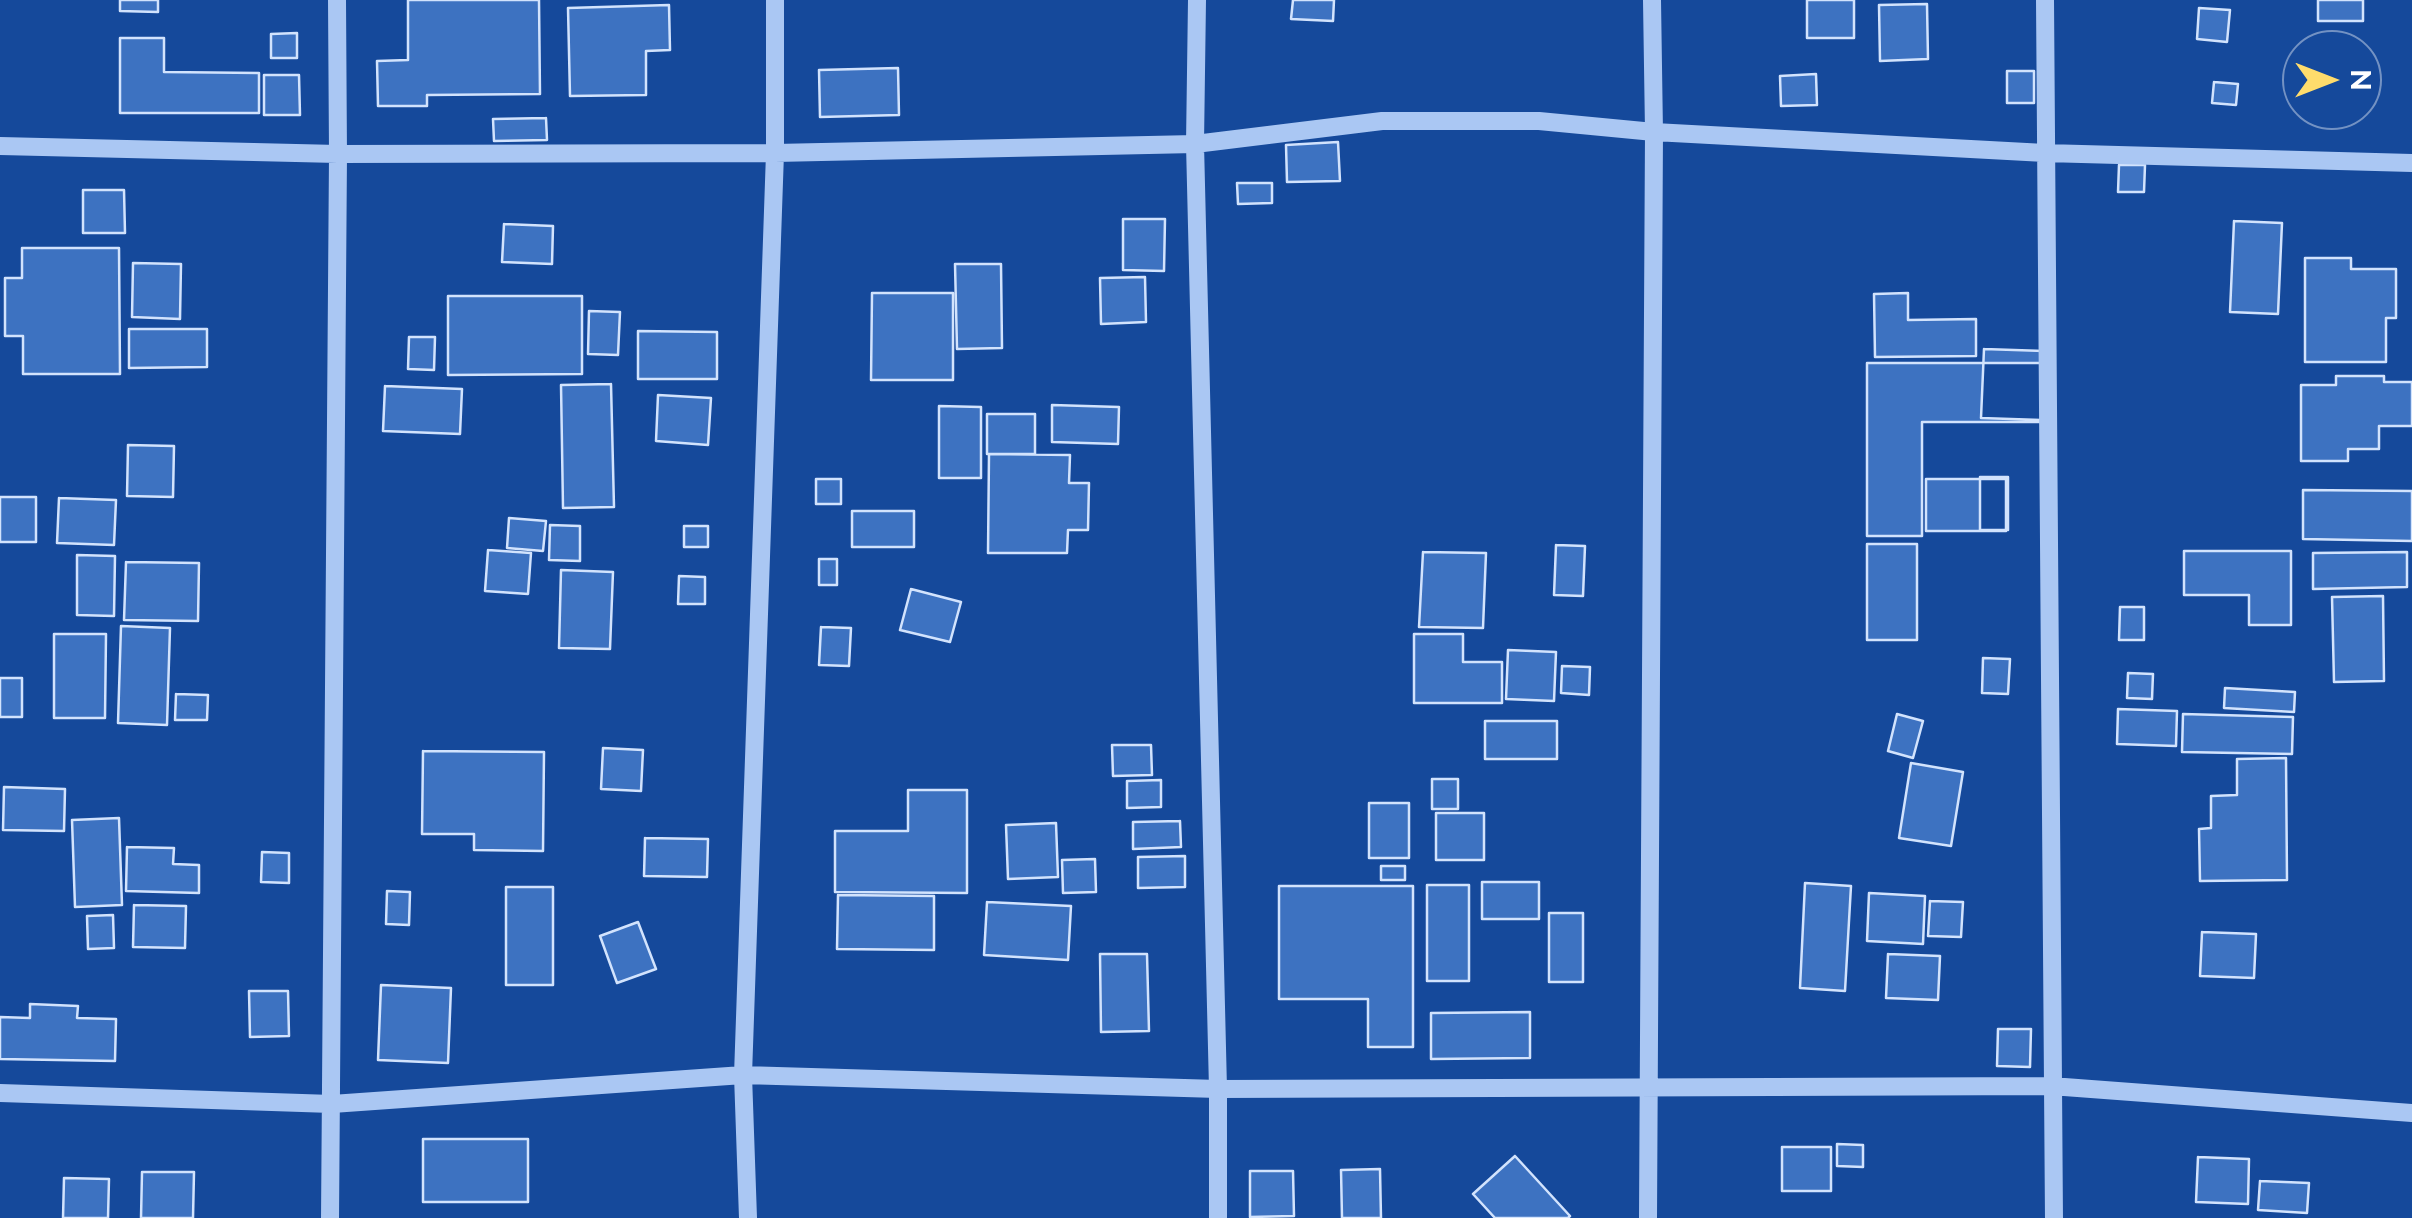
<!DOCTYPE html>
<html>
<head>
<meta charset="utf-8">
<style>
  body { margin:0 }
  #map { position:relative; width:2412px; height:1218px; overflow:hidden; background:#15499b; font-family:Raleway,sans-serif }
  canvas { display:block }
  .north { position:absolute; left:2282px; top:30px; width:100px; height:100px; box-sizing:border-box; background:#15499b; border:2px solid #7392c3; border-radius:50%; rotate:90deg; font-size:28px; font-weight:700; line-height:40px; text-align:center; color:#fff }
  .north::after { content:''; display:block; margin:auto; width:35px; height:45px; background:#ffdc6c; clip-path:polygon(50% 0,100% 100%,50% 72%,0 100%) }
</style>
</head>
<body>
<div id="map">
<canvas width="2412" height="1218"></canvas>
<div class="north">N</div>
</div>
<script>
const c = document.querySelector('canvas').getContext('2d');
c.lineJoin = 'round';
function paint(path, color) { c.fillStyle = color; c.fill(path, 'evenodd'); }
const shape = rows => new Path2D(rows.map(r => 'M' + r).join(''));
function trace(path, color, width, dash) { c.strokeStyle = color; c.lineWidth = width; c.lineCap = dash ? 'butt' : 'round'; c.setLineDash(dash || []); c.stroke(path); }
const building = shape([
  [120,0,158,0,158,12,120,11,120,0],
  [408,0,539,0,540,94,427,95,427,106,378,106,377,61,408,60,408,0],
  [1293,0,1334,0,1333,21,1291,19,1293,0],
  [1807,0,1854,0,1854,38,1807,38,1807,0],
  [2318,0,2363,0,2363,21,2318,21,2318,0],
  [1927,4,1928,59,1880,61,1879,5,1927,4],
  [669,5,670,50,646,51,646,95,570,96,568,8,669,5],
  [2199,8,2230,10,2227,42,2197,39,2199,8],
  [297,33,297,58,271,58,271,34,297,33],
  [120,38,164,38,164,72,259,73,259,113,120,113,120,38],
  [898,68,899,115,820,117,819,70,898,68],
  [2007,71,2034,71,2034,103,2007,103,2007,71],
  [1816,74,1817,105,1781,106,1780,76,1816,74],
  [264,75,299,75,300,115,264,115,264,75],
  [2214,82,2238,84,2236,105,2212,103,2214,82],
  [546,118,547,140,494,141,493,119,546,118],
  [1338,142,1340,181,1287,182,1286,145,1338,142],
  [2119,165,2145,165,2144,192,2118,192,2119,165],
  [1237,183,1272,183,1272,203,1238,204,1237,183],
  [83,190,124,190,125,233,83,233,83,190],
  [1123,219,1165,219,1164,271,1123,270,1123,219],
  [2234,221,2282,223,2278,314,2230,312,2234,221],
  [504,224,553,226,552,264,502,262,504,224],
  [22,248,119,248,120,374,23,374,23,336,5,336,5,278,22,278,22,248],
  [2305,258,2351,258,2351,269,2396,269,2396,318,2386,318,2386,362,2305,362,2305,258],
  [133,263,181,264,180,319,132,317,133,263],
  [955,264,1001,264,1002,348,957,349,955,264],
  [1145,277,1146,322,1101,324,1100,278,1145,277],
  [872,293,953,293,953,380,871,380,872,293],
  [1908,293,1908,320,1976,319,1976,356,1875,357,1874,294,1908,293],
  [448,296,582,296,582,374,448,375,448,296],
  [589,311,620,312,618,355,588,354,589,311],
  [129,329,207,329,207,367,129,368,129,329],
  [638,331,717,332,717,379,638,379,638,331],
  [409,337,435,337,434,370,408,369,409,337],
  [1984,349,2044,351,2041,420,1981,418,1984,349],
  [1867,363,2042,363,2042,422,1922,422,1922,536,1867,536,1867,363],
  [2336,376,2384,376,2384,382,2412,382,2412,426,2379,426,2379,449,2348,449,2348,461,2301,461,2301,385,2336,385,2336,376],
  [611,384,614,507,563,508,561,385,611,384],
  [385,386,462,389,460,434,383,431,385,386],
  [658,395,711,398,708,445,656,441,658,395],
  [1052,405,1119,407,1118,444,1052,442,1052,405],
  [939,406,981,407,981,478,939,478,939,406],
  [987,414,1035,414,1035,454,987,454,987,414],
  [128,445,174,446,173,497,127,496,128,445],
  [989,454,1070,455,1069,483,1089,483,1088,530,1068,530,1067,553,988,553,989,454],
  [1980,477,2008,477,2008,530,1980,530,1980,477],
  [816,479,841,479,841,504,816,504,816,479],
  [1926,479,2006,479,2006,531,1926,531,1926,479],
  [2303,490,2412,491,2412,541,2303,539,2303,490],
  [0,497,36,497,36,542,0,542,0,497],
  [59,498,116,500,114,545,57,543,59,498],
  [852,511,914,511,914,547,852,547,852,511],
  [509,518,546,521,543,551,507,548,509,518],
  [550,525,580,526,580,561,549,560,550,525],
  [684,526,708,526,708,547,684,547,684,526],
  [1867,544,1917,544,1917,640,1867,640,1867,544],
  [1556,545,1585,546,1583,596,1554,595,1556,545],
  [488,550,531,553,528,594,485,591,488,550],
  [2184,551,2291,551,2291,625,2249,625,2249,595,2184,595,2184,551],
  [1423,552,1486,553,1483,628,1419,627,1423,552],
  [2407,552,2407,587,2313,589,2313,553,2407,552],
  [77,555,115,556,114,616,77,615,77,555],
  [819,559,837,559,837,585,819,585,819,559],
  [126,562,199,563,198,621,124,620,126,562],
  [561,570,613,572,610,649,559,648,561,570],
  [679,576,705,577,705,604,678,604,679,576],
  [911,589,961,602,950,642,900,630,911,589],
  [2383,596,2384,681,2334,682,2332,597,2383,596],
  [2120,607,2144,607,2144,640,2119,640,2120,607],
  [121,626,170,628,167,725,118,723,121,626],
  [821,627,851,628,849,666,819,665,821,627],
  [54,634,106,634,105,718,54,718,54,634],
  [1414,634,1463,634,1463,662,1502,662,1502,703,1414,703,1414,634],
  [1508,650,1556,652,1554,701,1506,699,1508,650],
  [1983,658,2010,659,2008,694,1982,693,1983,658],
  [1562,666,1590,667,1589,695,1561,693,1562,666],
  [2128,673,2153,674,2152,699,2127,698,2128,673],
  [0,678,22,678,22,717,0,717,0,678],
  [2225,688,2295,692,2294,712,2224,708,2225,688],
  [176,694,208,695,207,720,175,720,176,694],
  [2118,709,2177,711,2176,746,2117,744,2118,709],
  [1897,714,1923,721,1913,758,1888,751,1897,714],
  [2183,714,2293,717,2292,754,2182,752,2183,714],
  [1485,721,1557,721,1557,759,1485,759,1485,721],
  [1112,745,1151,745,1152,775,1113,776,1112,745],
  [603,748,643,750,641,791,601,789,603,748],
  [423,751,544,752,543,851,474,850,474,834,422,834,423,751],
  [2286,758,2287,880,2200,881,2199,829,2211,828,2211,796,2237,795,2237,759,2286,758],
  [1911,763,1963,772,1951,846,1899,838,1911,763],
  [1432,779,1458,779,1458,809,1432,809,1432,779],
  [1161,780,1161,807,1127,808,1127,781,1161,780],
  [4,787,65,789,64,831,3,830,4,787],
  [908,790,967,790,967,893,835,892,835,831,908,831,908,790],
  [1369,803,1409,803,1409,858,1369,858,1369,803],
  [1436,813,1484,813,1484,860,1436,860,1436,813],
  [119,818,122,905,75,907,72,820,119,818],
  [1180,821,1181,847,1133,849,1133,822,1180,821],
  [1056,823,1058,877,1008,879,1006,825,1056,823],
  [645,838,708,839,707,877,644,876,645,838],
  [127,847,174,848,173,864,199,865,199,893,126,891,127,847],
  [262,852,289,853,289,883,261,882,262,852],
  [1185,856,1185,887,1138,888,1138,857,1185,856],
  [1095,859,1096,892,1063,893,1062,860,1095,859],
  [1381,866,1405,866,1405,880,1381,880,1381,866],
  [1482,882,1539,882,1539,919,1482,919,1482,882],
  [1805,883,1851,886,1845,991,1800,988,1805,883],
  [1427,885,1469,885,1469,981,1427,981,1427,885],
  [1279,886,1413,886,1413,1047,1368,1047,1368,999,1279,999,1279,886],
  [506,887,553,887,553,985,506,985,506,887],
  [387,891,410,892,409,925,386,924,387,891],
  [1869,893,1925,896,1923,944,1867,941,1869,893],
  [838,895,934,896,934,950,837,949,838,895],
  [1930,901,1963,902,1961,937,1928,936,1930,901],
  [987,902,1071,906,1068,960,984,955,987,902],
  [134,905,186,906,185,948,133,947,134,905],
  [1549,913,1583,913,1583,982,1549,982,1549,913],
  [113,915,114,948,88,949,87,916,113,915],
  [638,922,656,969,617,983,600,936,638,922],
  [2202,932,2256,934,2254,978,2200,976,2202,932],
  [1100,954,1147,954,1149,1031,1101,1032,1100,954],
  [1888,954,1940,956,1938,1000,1886,998,1888,954],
  [381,985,451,988,448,1063,378,1060,381,985],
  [249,991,288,991,289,1036,250,1037,249,991],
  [30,1004,78,1006,77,1018,116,1019,115,1061,0,1059,0,1017,30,1018,30,1004],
  [1530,1012,1530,1058,1431,1059,1431,1013,1530,1012],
  [1998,1029,2031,1029,2030,1067,1997,1066,1998,1029],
  [423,1139,528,1139,528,1202,423,1202,423,1139],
  [1837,1144,1863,1145,1863,1167,1837,1166,1837,1144],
  [1782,1147,1831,1147,1831,1191,1782,1191,1782,1147],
  [1515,1156,1570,1216,1568,1218,1495,1218,1473,1194,1515,1156],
  [2198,1157,2249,1159,2248,1204,2196,1202,2198,1157],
  [1380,1169,1381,1218,1342,1218,1341,1170,1380,1169],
  [1250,1171,1293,1171,1294,1216,1250,1217,1250,1171],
  [142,1172,194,1172,193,1218,141,1218,142,1172],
  [64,1178,109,1179,108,1218,63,1218,64,1178],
  [2260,1181,2309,1183,2307,1213,2258,1210,2260,1181]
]);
paint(building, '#3d72c1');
trace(building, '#d2e3fd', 2.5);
trace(shape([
  [1197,0,1195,144,1218,1089,1218,1218],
  [2045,0,2054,1218],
  [0,146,338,154,775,153,1195,144,1382,121,1539,121,1654,132,2045,153,2412,163],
  [0,1093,332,1104,743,1075,1218,1089,2051,1086,2412,1113],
  [330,1218,338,154,337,0],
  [748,1218,743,1075,775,153,775,0],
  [1648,1218,1654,132,1652,0]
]), '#aac7f3', 18);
</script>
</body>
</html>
